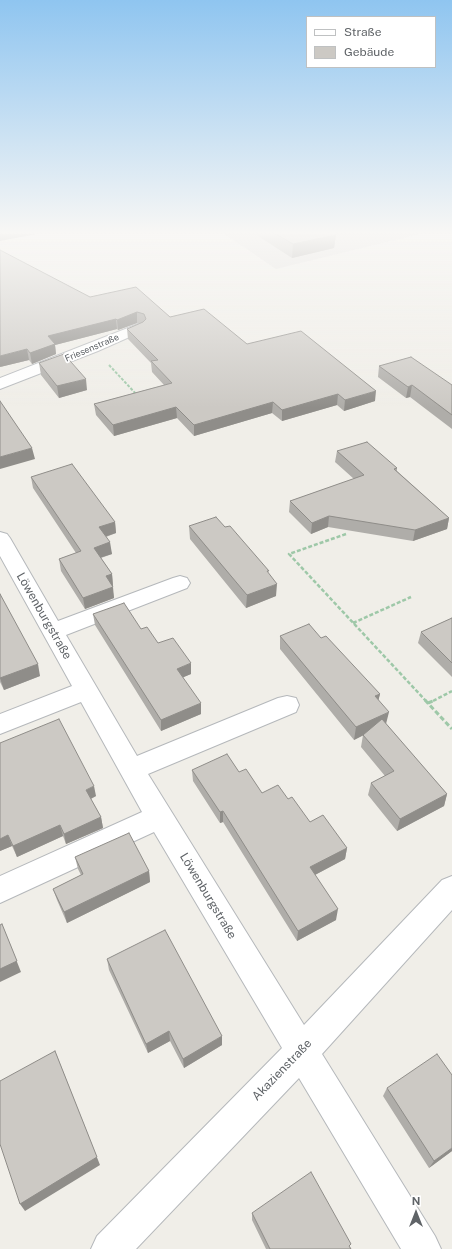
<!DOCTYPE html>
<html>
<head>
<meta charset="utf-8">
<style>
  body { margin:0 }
  #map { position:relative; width:452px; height:1249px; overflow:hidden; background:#f0eee8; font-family:"Public Sans",sans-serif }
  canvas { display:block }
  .legend { position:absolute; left:306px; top:16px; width:130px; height:52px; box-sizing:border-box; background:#fff; border:1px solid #bfc1c2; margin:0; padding:5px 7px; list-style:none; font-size:12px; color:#5f6367 }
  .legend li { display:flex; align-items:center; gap:8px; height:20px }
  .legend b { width:20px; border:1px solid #bfc1c2 }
  .north { position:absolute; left:396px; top:1193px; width:40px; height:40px; -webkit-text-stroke:3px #fff; paint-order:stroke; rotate:0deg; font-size:11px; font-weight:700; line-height:16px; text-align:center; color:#5f6367 }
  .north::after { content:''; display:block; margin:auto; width:14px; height:18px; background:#5f6367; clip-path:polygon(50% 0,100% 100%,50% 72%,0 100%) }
</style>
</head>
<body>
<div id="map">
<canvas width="452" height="1249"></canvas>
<ul class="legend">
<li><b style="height:5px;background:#fff"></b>Straße</li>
<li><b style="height:11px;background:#ccc9c4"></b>Gebäude</li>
</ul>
<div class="north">N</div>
</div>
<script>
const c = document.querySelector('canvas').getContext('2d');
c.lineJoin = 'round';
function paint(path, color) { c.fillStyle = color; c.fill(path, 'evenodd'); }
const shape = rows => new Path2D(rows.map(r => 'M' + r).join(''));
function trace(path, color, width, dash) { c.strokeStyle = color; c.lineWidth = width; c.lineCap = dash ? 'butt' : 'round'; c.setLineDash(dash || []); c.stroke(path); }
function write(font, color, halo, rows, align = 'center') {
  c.font = font + ' "Public Sans",sans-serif'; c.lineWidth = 3.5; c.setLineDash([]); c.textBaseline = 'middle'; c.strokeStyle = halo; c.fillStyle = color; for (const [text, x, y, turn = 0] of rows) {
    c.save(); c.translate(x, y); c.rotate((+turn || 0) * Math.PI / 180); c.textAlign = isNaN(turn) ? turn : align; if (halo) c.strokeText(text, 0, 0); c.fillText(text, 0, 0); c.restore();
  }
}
paint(shape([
  [224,234,420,234,276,269]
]), '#dfddda');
const minor = shape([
  [138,324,143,325,145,328,143,331,98,351,0,389,0,378,138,324],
  [0,532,7,534,10,538,58,621,173,578,180,576,187,578,190,583,187,588,66,635,137,756,278,698,287,696,296,698,299,705,296,712,148,774,304,1025,442,880,452,876,452,910,322,1054,435,1236,441,1249,401,1249,299,1078,136,1249,91,1249,97,1236,282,1048,154,832,0,903,0,876,142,812,81,702,0,734,0,714,72,686,0,556,0,532]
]);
trace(minor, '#b5b8bb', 2);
trace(shape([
  [109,365,137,395]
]), '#9ec8a8', 2, [3, 1.5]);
trace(shape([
  [346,534,289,554,426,701],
  [353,623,411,597],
  [433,701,452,691]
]), '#9ec8a8', 2.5, [4, 2]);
trace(shape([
  [425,700,452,729],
  [428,703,435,700]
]), '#9ec8a8', 3, [5, 2.5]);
paint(minor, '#fff');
paint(shape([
  [255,234,334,234,336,235,334,248,292,258],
  [90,297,170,317,247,344,375,401,344,411,337,405,282,421,272,413,194,436,177,418,114,436,96,415,94,404,164,385,152,372,151,363,128,339,127,329,140,323,137,323,118,330,117,329,55,345,56,354,32,364,29,360,0,367],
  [39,363,87,390,59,398,41,375],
  [379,366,452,385,452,429,410,397,406,398,378,377],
  [337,451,397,468,397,471,449,518,447,529,413,541,328,527,311,534,289,512,290,501,354,479,335,462],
  [31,477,115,522,116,533,106,537,112,554,101,558,112,574,113,586,112,586,114,598,85,609,61,571,59,559,76,553,33,488],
  [189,526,225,527,276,596,246,608,190,539],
  [0,594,40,676,4,690,0,682],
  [93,614,141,629,158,643,191,674,183,677,201,714,161,731,95,625],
  [452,618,452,677,418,643,421,632],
  [280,636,321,638,380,694,378,700,386,724,447,794,444,806,397,831,368,795,371,783,385,776,361,747,363,735,354,740,280,649],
  [0,743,96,796,91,799,101,817,103,828,66,844,63,836,17,857,12,846,0,851],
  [192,770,239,772,262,793,288,799,310,822,347,848,345,859,315,875,336,920,297,941,223,822,220,823,193,781],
  [75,857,149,871,150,882,67,923,57,900,53,889,81,875,78,869],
  [107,959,222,1045,184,1068,170,1041,148,1053,109,970],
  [387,1088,452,1151,429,1168,383,1096],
  [252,1213,350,1247,351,1249,266,1249,252,1220]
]), '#afada9');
paint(shape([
  [0,234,36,234,0,241],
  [336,235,334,248,292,258,293,244],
  [137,312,137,323,118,330,117,320],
  [116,319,117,329,55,345,56,354,32,364,30,353,48,336],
  [27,349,29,360,0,367,0,356],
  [86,379,87,390,59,398,57,386],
  [412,385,410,397,406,398,408,387],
  [376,391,375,401,344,411,345,400],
  [338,394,337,405,282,421,282,410],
  [273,402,272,413,194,436,194,425],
  [176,407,177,418,114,436,113,425],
  [32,448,35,459,0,469,0,457],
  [329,516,328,527,311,534,312,523],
  [449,518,447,529,413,541,415,530],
  [115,522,116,533,101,538,99,527],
  [110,542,112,554,96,559,94,548],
  [112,574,113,586,107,588,106,576],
  [277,584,276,596,246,608,247,595],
  [113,587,114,598,85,609,83,598],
  [191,663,191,674,177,680,177,669],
  [38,664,40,676,4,690,0,678],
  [380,694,377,706,375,696],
  [201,703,201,714,161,731,161,720],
  [389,712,386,724,354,740,356,727],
  [94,786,96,796,88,800,86,790],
  [447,794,444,806,397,831,400,819],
  [223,811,223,822,220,823,220,812],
  [101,817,103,828,66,844,64,834],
  [60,825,63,836,17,857,13,846],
  [8,835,12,846,0,851,0,839],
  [347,848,345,859,309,878,310,867],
  [149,871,150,882,67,923,64,912],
  [338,909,336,920,297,941,298,931],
  [2,924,21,972,0,982,0,969],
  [169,1031,170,1041,148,1053,146,1044],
  [222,1036,222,1045,184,1068,183,1059],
  [55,1051,100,1165,25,1211,20,1204],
  [452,1148,452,1151,429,1168,434,1161]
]), '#8f8d89');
const building = shape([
  [276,234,334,234,336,235,293,244,276,234],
  [0,250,90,297,136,287,170,317,204,309,247,344,301,331,376,391,345,400,338,394,282,410,273,402,194,425,176,407,113,425,94,404,172,383,151,361,158,360,127,329,143,322,146,319,144,314,137,312,117,320,116,319,48,336,55,344,30,353,27,349,0,356,0,250],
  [64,354,86,379,57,386,39,363,64,354],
  [411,357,452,385,452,415,412,385,408,387,379,366,411,357],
  [0,401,32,448,0,457,0,401],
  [367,442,397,468,394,469,449,518,415,530,329,516,312,523,290,501,364,475,337,451,367,442],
  [72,464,115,522,99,527,110,542,94,548,112,574,106,576,113,587,83,598,59,559,81,551,31,477,72,464],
  [216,517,225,527,230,526,269,571,267,571,277,584,247,595,189,526,216,517],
  [0,594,38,664,0,678,0,594],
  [124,603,141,629,147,627,158,643,173,638,191,663,177,669,201,703,161,720,93,614,124,603],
  [452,618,452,663,421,632,452,618],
  [309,624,321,638,326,636,380,694,375,696,389,712,356,727,280,636,309,624],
  [59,719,94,786,86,790,101,817,64,834,60,825,13,846,8,835,0,839,0,743,59,719],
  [382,719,447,794,400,819,371,783,394,771,363,735,382,719],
  [227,754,239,772,246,769,262,793,278,785,288,799,292,797,310,822,323,815,347,848,310,867,338,909,298,931,223,811,220,812,192,770,227,754],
  [129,833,149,871,64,912,53,889,83,874,75,857,129,833],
  [2,924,17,961,0,969,0,925,2,924],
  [165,930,222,1036,183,1059,169,1031,146,1044,107,959,165,930],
  [55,1051,97,1157,20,1204,0,1144,0,1081,55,1051],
  [437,1054,452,1075,452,1148,434,1161,387,1088,437,1054],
  [311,1172,351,1244,349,1246,351,1249,270,1249,252,1213,311,1172]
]);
paint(building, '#ccc9c4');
trace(building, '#8f8d89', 1);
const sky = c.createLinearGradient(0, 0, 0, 408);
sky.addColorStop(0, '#8fc5f0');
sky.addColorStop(0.57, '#f8f7f5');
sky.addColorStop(1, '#f8f7f500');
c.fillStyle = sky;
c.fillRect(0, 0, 452, 408);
write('9px', '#5f6367', '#fff', [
  ["Friesenstraße",92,348,-23]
]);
write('12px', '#5f6367', '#fff', [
  ["Löwenburgstraße",44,616,60],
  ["Löwenburgstraße",208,896,59],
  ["Akazienstraße",282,1070,-46]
]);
</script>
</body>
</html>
